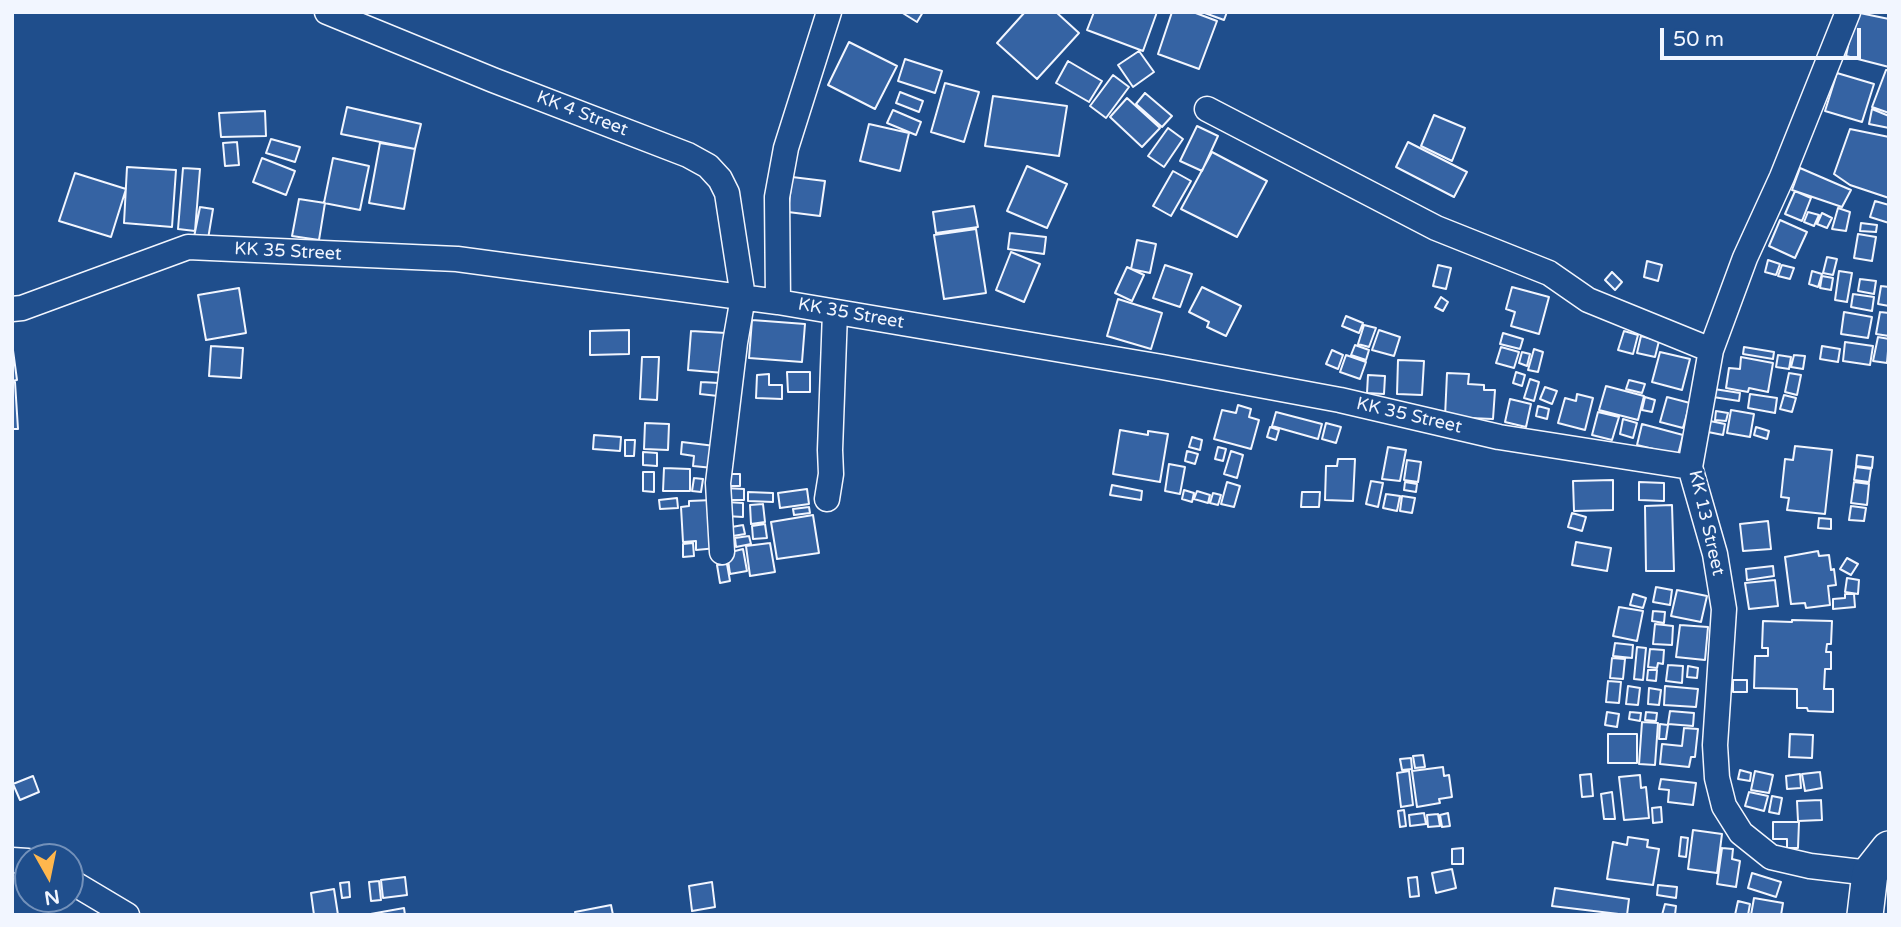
<!DOCTYPE html>
<html>
<head>
<meta charset="utf-8">
<style>
  body { margin:0 }
  #map { position:relative; width:1901px; height:927px; overflow:hidden; background:#1f4e8c; font-family:"Varela Round",sans-serif }
  canvas { display:block }
  .frame { position:absolute; inset:0; border:14px solid #f2f6ff; pointer-events:none }
  .north { position:absolute; left:14px; top:843px; width:70px; height:70px; box-sizing:border-box; background:#1f4e8c; border:2px solid #7391ba; border-radius:50%; rotate:171deg; font-size:19px; font-weight:700; line-height:28px; text-align:center; color:#f2f6ff }
  .north::after { content:''; display:block; margin:auto; width:24px; height:32px; background:#ffb74d; clip-path:polygon(50% 0,100% 100%,50% 72%,0 100%) }
  .scale { position:absolute; left:1660px; top:28px; width:201px; height:32px; box-sizing:border-box; border:4px solid #f2f6ff; border-top:0; padding-left:9px; font-size:21px; line-height:24px; white-space:nowrap; color:#f2f6ff; -webkit-text-stroke:5px #1f4e8c; paint-order:stroke }
</style>
</head>
<body>
<div id="map">
<canvas width="1901" height="927"></canvas>
<div class="frame"></div>
<div class="north">N</div>
<div class="scale">50 m</div>
</div>
<script>
const c = document.querySelector('canvas').getContext('2d');
c.lineJoin = 'round';
function paint(path, color) { c.fillStyle = color; c.fill(path, 'evenodd'); }
const shape = rows => new Path2D(rows.map(r => 'M' + r).join(''));
function trace(path, color, width, dash) { c.strokeStyle = color; c.lineWidth = width; c.lineCap = dash ? 'butt' : 'round'; c.setLineDash(dash || []); c.stroke(path); }
function write(font, color, halo, rows, align = 'center') {
  c.font = font + ' "Varela Round",sans-serif'; c.lineWidth = 5; c.setLineDash([]); c.textBaseline = 'middle'; c.strokeStyle = halo; c.fillStyle = color; for (const [text, x, y, turn = 0] of rows) {
    c.save(); c.translate(x, y); c.rotate((+turn || 0) * Math.PI / 180); c.textAlign = isNaN(turn) ? turn : align; if (halo) c.strokeText(text, 0, 0); c.fillText(text, 0, 0); c.restore();
  }
}
const building = shape([
  [901,12,923,12,917,22,901,12],
  [1025,12,1056,12,1079,33,1037,79,997,43,1025,12],
  [1094,12,1157,12,1143,51,1087,30,1094,12],
  [1172,12,1193,12,1217,21,1199,69,1158,54,1172,12],
  [1202,12,1227,12,1224,20,1202,12],
  [1855,12,1889,19,1889,67,1846,56,1855,12],
  [849,42,897,66,875,109,828,85,849,42],
  [1139,51,1154,72,1133,87,1118,65,1139,51],
  [905,59,942,71,935,93,898,81,905,59],
  [1068,61,1102,81,1089,102,1056,83,1068,61],
  [1886,70,1889,70,1889,113,1872,107,1886,70],
  [1837,73,1874,84,1862,122,1825,111,1837,73],
  [1113,75,1129,87,1106,118,1090,106,1113,75],
  [945,83,979,92,964,142,931,132,945,83],
  [900,92,923,101,919,112,896,103,900,92],
  [1145,93,1172,116,1162,127,1136,104,1145,93],
  [993,96,1067,106,1059,156,985,146,993,96],
  [1127,98,1160,128,1142,147,1110,117,1127,98],
  [347,107,421,124,415,149,341,134,347,107],
  [1872,109,1889,116,1889,128,1869,124,1872,109],
  [893,110,921,122,916,135,887,123,893,110],
  [265,111,266,136,221,137,219,113,265,111],
  [1434,115,1465,128,1452,161,1421,146,1434,115],
  [869,124,909,133,900,171,860,161,869,124],
  [1197,126,1218,136,1202,171,1180,161,1197,126],
  [1168,128,1183,139,1164,167,1148,156,1168,128],
  [1850,129,1889,137,1889,198,1850,185,1834,174,1850,129],
  [271,139,300,147,295,162,266,153,271,139],
  [237,142,239,165,225,166,223,143,237,142],
  [1408,142,1467,172,1454,197,1396,167,1408,142],
  [380,143,415,149,404,209,369,203,380,143],
  [1212,152,1267,181,1237,237,1181,209,1212,152],
  [262,158,295,171,286,195,253,182,262,158],
  [333,158,369,166,360,210,324,203,333,158],
  [1027,166,1067,184,1047,228,1007,211,1027,166],
  [127,167,176,170,172,227,124,223,127,167],
  [183,168,200,169,195,231,178,229,183,168],
  [1800,168,1851,190,1842,207,1792,190,1800,168],
  [1173,171,1191,181,1171,216,1153,206,1173,171],
  [75,173,126,189,111,237,59,221,75,173],
  [792,177,825,181,820,216,788,212,792,177],
  [1795,191,1811,198,1802,221,1785,214,1795,191],
  [299,199,325,203,319,240,292,236,299,199],
  [1875,201,1889,205,1889,223,1870,217,1875,201],
  [974,206,978,227,936,233,933,212,974,206],
  [200,207,213,209,208,239,194,237,200,207],
  [1838,208,1850,212,1846,231,1832,229,1838,208],
  [1808,212,1819,215,1814,226,1804,222,1808,212],
  [1822,213,1832,218,1827,228,1817,224,1822,213],
  [1780,220,1807,232,1795,258,1769,246,1780,220],
  [1861,223,1877,225,1876,232,1860,231,1861,223],
  [976,229,986,293,944,299,934,235,976,229],
  [1010,233,1046,237,1044,254,1008,249,1010,233],
  [1858,234,1876,237,1872,261,1854,258,1858,234],
  [1137,240,1156,244,1150,273,1131,269,1137,240],
  [1011,252,1040,264,1024,302,996,290,1011,252],
  [1827,257,1837,259,1833,275,1823,273,1827,257],
  [1768,260,1780,264,1776,275,1765,272,1768,260],
  [1647,261,1662,265,1658,281,1644,277,1647,261],
  [1165,265,1192,274,1180,307,1153,298,1165,265],
  [1438,265,1451,268,1446,289,1433,286,1438,265],
  [1782,265,1794,268,1790,279,1778,276,1782,265],
  [1127,267,1144,275,1132,301,1115,293,1127,267],
  [1812,271,1822,274,1818,287,1809,284,1812,271],
  [1839,271,1852,273,1847,302,1835,300,1839,271],
  [1612,272,1622,282,1615,290,1605,280,1612,272],
  [1822,276,1833,278,1831,290,1820,288,1822,276],
  [1860,279,1876,281,1874,294,1858,291,1860,279],
  [1881,286,1889,287,1889,306,1878,304,1881,286],
  [1202,287,1241,306,1226,336,1207,327,1209,322,1189,312,1202,287],
  [1512,287,1549,297,1539,334,1511,326,1515,312,1506,309,1512,287],
  [239,288,246,333,206,340,198,295,239,288],
  [1853,294,1874,297,1872,311,1851,307,1853,294],
  [1441,297,1448,302,1443,311,1435,307,1441,297],
  [1118,299,1162,313,1151,349,1107,336,1118,299],
  [1844,312,1872,317,1868,338,1841,334,1844,312],
  [1880,312,1889,313,1889,336,1876,334,1880,312],
  [1346,316,1363,323,1359,333,1342,326,1346,316],
  [752,320,805,324,802,362,749,358,752,320],
  [1364,325,1376,328,1369,347,1358,344,1364,325],
  [629,330,629,354,590,355,590,331,629,330],
  [1379,330,1400,337,1394,356,1372,350,1379,330],
  [691,331,726,333,724,373,688,370,691,331],
  [1624,331,1638,335,1633,354,1618,350,1624,331],
  [1503,333,1523,339,1520,349,1500,344,1503,333],
  [1641,336,1659,341,1655,357,1637,353,1641,336],
  [1878,337,1889,339,1887,363,1873,361,1878,337],
  [1845,342,1873,346,1870,365,1843,361,1845,342],
  [12,343,17,380,12,381,12,343],
  [1355,345,1369,350,1366,360,1351,355,1355,345],
  [211,346,243,348,241,378,209,376,211,346],
  [1822,346,1840,349,1838,362,1820,359,1822,346],
  [1501,347,1519,352,1514,368,1496,363,1501,347],
  [1744,347,1774,352,1773,359,1743,354,1744,347],
  [1534,349,1543,352,1538,372,1528,370,1534,349],
  [1332,350,1343,355,1338,369,1326,364,1332,350],
  [1522,352,1530,354,1527,366,1519,363,1522,352],
  [1660,352,1690,359,1682,390,1652,382,1660,352],
  [1346,355,1366,362,1360,379,1340,372,1346,355],
  [1778,355,1791,357,1789,369,1776,367,1778,355],
  [1794,355,1805,356,1803,369,1791,367,1794,355],
  [642,357,659,357,657,400,640,399,642,357],
  [1741,357,1773,363,1768,392,1749,388,1748,392,1726,388,1729,368,1740,369,1741,357],
  [1398,360,1424,361,1422,395,1397,394,1398,360],
  [787,372,810,372,810,392,788,392,787,372],
  [1516,372,1525,375,1522,386,1513,383,1516,372],
  [1447,373,1469,374,1468,384,1484,385,1484,390,1495,390,1493,419,1445,417,1447,373],
  [1789,373,1801,375,1797,395,1785,392,1789,373],
  [769,374,769,385,782,385,782,399,756,398,757,375,769,374],
  [1368,375,1385,376,1384,394,1367,393,1368,375],
  [1530,379,1539,382,1534,401,1524,398,1530,379],
  [1629,380,1645,384,1642,393,1626,389,1629,380],
  [12,382,15,382,18,429,12,429,12,382],
  [701,382,719,383,718,396,700,394,701,382],
  [1606,386,1644,396,1638,420,1599,410,1606,386],
  [1545,387,1557,391,1552,404,1540,399,1545,387],
  [1714,389,1740,393,1739,401,1713,397,1714,389],
  [1577,394,1593,398,1585,430,1558,423,1565,398,1576,401,1577,394],
  [1750,394,1777,398,1775,413,1748,408,1750,394],
  [1784,395,1796,398,1792,412,1780,409,1784,395],
  [1645,397,1655,400,1652,412,1642,410,1645,397],
  [1667,397,1690,403,1683,428,1660,422,1667,397],
  [1510,399,1531,404,1526,427,1505,422,1510,399],
  [1238,405,1251,409,1249,417,1259,420,1251,449,1214,439,1222,410,1236,413,1238,405],
  [1538,406,1549,409,1547,419,1536,416,1538,406],
  [1731,410,1754,414,1750,437,1727,433,1731,410],
  [1716,411,1728,413,1726,421,1715,420,1716,411],
  [1276,412,1322,424,1318,439,1272,426,1276,412],
  [1598,412,1619,417,1612,440,1592,435,1598,412],
  [1623,419,1637,423,1633,438,1620,434,1623,419],
  [1710,421,1725,424,1723,435,1708,432,1710,421],
  [645,423,669,424,668,450,644,449,645,423],
  [1326,423,1341,427,1336,443,1322,439,1326,423],
  [1642,424,1683,435,1678,455,1637,445,1642,424],
  [1270,427,1279,430,1276,440,1267,437,1270,427],
  [1756,427,1769,431,1767,439,1754,435,1756,427],
  [1120,430,1148,435,1148,431,1168,434,1160,482,1113,474,1120,430],
  [594,435,621,437,620,451,593,449,594,435],
  [1192,437,1202,440,1200,450,1189,447,1192,437],
  [625,440,635,440,634,456,625,456,625,440],
  [682,442,715,446,713,468,693,466,694,456,681,454,682,442],
  [1795,446,1832,450,1825,514,1787,510,1789,498,1781,497,1785,459,1793,460,1795,446],
  [1218,447,1226,449,1223,461,1215,459,1218,447],
  [1388,447,1406,450,1400,481,1382,479,1388,447],
  [1187,451,1198,454,1195,464,1185,461,1187,451],
  [1231,451,1243,455,1237,478,1224,474,1231,451],
  [643,452,657,453,657,466,643,465,643,452],
  [1857,455,1873,457,1872,468,1856,466,1857,455],
  [1338,459,1355,459,1353,501,1325,500,1326,466,1337,466,1338,459],
  [1407,460,1421,462,1418,482,1404,480,1407,460],
  [1169,464,1185,467,1180,494,1165,491,1169,464],
  [1856,467,1871,469,1869,482,1854,480,1856,467],
  [664,468,690,469,690,491,663,491,664,468],
  [643,472,654,472,654,492,643,491,643,472],
  [725,474,740,474,740,486,725,486,725,474],
  [694,478,703,479,701,492,692,491,694,478],
  [1613,480,1613,510,1574,511,1573,481,1613,480],
  [1371,481,1383,483,1378,507,1366,504,1371,481],
  [1227,482,1240,486,1234,507,1221,504,1227,482],
  [1405,482,1417,484,1416,492,1404,490,1405,482],
  [1639,482,1664,483,1664,501,1639,500,1639,482],
  [1854,482,1869,484,1867,505,1851,503,1854,482],
  [1112,485,1142,491,1141,500,1110,495,1112,485],
  [725,488,744,489,744,500,724,500,725,488],
  [807,489,809,504,780,508,778,493,807,489],
  [1184,490,1194,493,1192,502,1182,499,1184,490],
  [1197,491,1210,495,1208,503,1194,499,1197,491],
  [748,492,773,493,773,502,748,501,748,492],
  [1302,492,1320,492,1319,507,1301,507,1302,492],
  [1213,493,1221,495,1218,505,1210,503,1213,493],
  [1386,494,1400,496,1397,511,1383,508,1386,494],
  [1402,496,1415,498,1412,513,1400,511,1402,496],
  [677,498,678,508,660,509,659,500,677,498],
  [713,500,717,548,696,550,696,541,683,542,681,507,689,506,689,501,713,500],
  [726,502,743,503,743,517,726,516,726,502],
  [763,504,765,522,751,524,750,505,763,504],
  [1672,505,1674,571,1646,571,1645,506,1672,505],
  [1851,506,1866,508,1864,521,1849,520,1851,506],
  [809,507,810,513,794,515,793,509,809,507],
  [1572,513,1586,517,1582,531,1568,527,1572,513],
  [813,515,819,553,777,559,771,522,813,515],
  [1819,518,1831,519,1831,529,1818,528,1819,518],
  [1768,521,1771,549,1743,551,1740,524,1768,521],
  [765,524,767,538,753,539,752,526,765,524],
  [743,525,745,534,727,537,726,528,743,525],
  [749,536,751,544,736,547,735,538,749,536],
  [1576,542,1611,548,1607,571,1572,565,1576,542],
  [693,543,694,556,683,557,683,544,693,543],
  [770,543,775,572,750,576,746,546,770,543],
  [743,549,747,571,730,574,727,553,743,549],
  [1818,551,1819,556,1829,555,1831,570,1834,569,1836,585,1828,586,1830,605,1806,608,1805,603,1791,604,1785,557,1818,551],
  [1847,558,1858,564,1851,575,1840,569,1847,558],
  [727,564,730,581,720,583,717,565,727,564],
  [1773,566,1774,576,1747,580,1746,569,1773,566],
  [1847,578,1859,580,1858,594,1845,592,1847,578],
  [1775,580,1778,606,1749,609,1745,583,1775,580],
  [1656,587,1672,590,1670,605,1653,602,1656,587],
  [1677,590,1707,596,1701,622,1671,616,1677,590],
  [1633,594,1646,598,1643,608,1630,605,1633,594],
  [1845,594,1854,594,1855,607,1833,609,1833,599,1845,598,1845,594],
  [1619,607,1643,611,1637,641,1613,636,1619,607],
  [1653,611,1665,612,1664,623,1652,621,1653,611],
  [1792,620,1832,621,1831,644,1827,644,1826,652,1831,652,1831,669,1825,669,1824,689,1833,689,1833,712,1808,711,1807,708,1797,708,1797,689,1754,688,1755,656,1768,656,1768,648,1762,648,1763,621,1792,622,1792,620],
  [1655,624,1673,626,1672,645,1653,644,1655,624],
  [1680,625,1708,627,1705,660,1676,657,1680,625],
  [1615,643,1633,645,1632,658,1613,656,1615,643],
  [1637,647,1646,648,1643,680,1634,679,1637,647],
  [1650,649,1664,650,1663,664,1658,663,1657,668,1648,667,1650,649],
  [1612,658,1625,659,1623,679,1610,678,1612,658],
  [1668,665,1683,666,1682,683,1666,681,1668,665],
  [1688,666,1698,668,1697,678,1687,677,1688,666],
  [1648,670,1657,670,1656,681,1647,680,1648,670],
  [1733,680,1747,680,1747,692,1733,692,1733,680],
  [1608,681,1621,682,1619,703,1606,702,1608,681],
  [1628,686,1640,688,1638,705,1626,704,1628,686],
  [1665,686,1698,689,1696,707,1664,705,1665,686],
  [1649,688,1661,690,1659,705,1648,704,1649,688],
  [1670,711,1694,713,1693,726,1668,724,1670,711],
  [1607,712,1619,714,1617,727,1605,725,1607,712],
  [1630,712,1641,713,1640,721,1629,719,1630,712],
  [1646,712,1657,713,1656,721,1645,720,1646,712],
  [1642,722,1658,723,1655,765,1639,764,1642,722],
  [1660,724,1668,725,1666,739,1659,739,1660,724],
  [1684,728,1698,729,1695,757,1691,757,1689,767,1660,764,1662,744,1682,746,1684,728],
  [1608,734,1637,734,1637,763,1608,763,1608,734],
  [1790,734,1813,735,1812,758,1789,757,1790,734],
  [1423,755,1425,767,1415,768,1413,756,1423,755],
  [1411,758,1412,769,1402,770,1400,759,1411,758],
  [1443,767,1444,776,1449,775,1452,797,1439,799,1440,803,1417,807,1412,771,1443,767],
  [1740,770,1751,773,1750,781,1738,779,1740,770],
  [1409,771,1413,805,1401,807,1397,773,1409,771],
  [1755,771,1773,775,1769,793,1751,790,1755,771],
  [1820,772,1822,788,1805,791,1802,774,1820,772],
  [1591,774,1593,796,1582,797,1580,775,1591,774],
  [1800,774,1801,788,1787,789,1786,776,1800,774],
  [1640,775,1641,788,1646,787,1649,818,1624,820,1619,777,1640,775],
  [33,776,39,792,20,800,13,784,33,776],
  [1661,779,1696,783,1693,805,1668,802,1669,790,1659,789,1661,779],
  [1612,792,1615,819,1604,819,1601,794,1612,792],
  [1749,792,1768,796,1764,811,1745,806,1749,792],
  [1772,796,1782,798,1779,814,1769,812,1772,796],
  [1821,800,1822,820,1798,821,1797,801,1821,800],
  [1661,807,1662,822,1653,823,1652,808,1661,807],
  [1404,810,1406,826,1400,827,1398,811,1404,810],
  [1424,813,1426,824,1410,826,1409,815,1424,813],
  [1448,813,1450,826,1442,827,1440,815,1448,813],
  [1438,814,1440,826,1428,827,1427,815,1438,814],
  [1773,822,1799,822,1798,848,1787,848,1787,839,1773,839,1773,822],
  [1693,830,1722,834,1717,873,1688,869,1693,830],
  [1628,837,1648,840,1647,847,1659,849,1653,885,1607,879,1613,842,1627,845,1628,837],
  [1681,837,1688,838,1686,857,1679,856,1681,837],
  [1463,848,1463,864,1452,864,1452,849,1463,848],
  [1722,848,1733,849,1732,859,1740,861,1736,887,1717,884,1722,848],
  [1452,869,1456,888,1436,893,1432,873,1452,869],
  [1752,873,1781,882,1776,897,1748,888,1752,873],
  [405,877,407,895,383,898,381,880,405,877],
  [1417,877,1419,896,1410,897,1408,878,1417,877],
  [379,881,381,900,371,901,369,882,379,881],
  [349,882,350,897,342,898,340,883,349,882],
  [712,882,715,907,692,911,689,886,712,882],
  [1658,885,1677,887,1676,898,1657,895,1658,885],
  [1555,888,1629,899,1627,915,1552,906,1555,888],
  [334,889,338,915,314,915,311,893,334,889],
  [1754,898,1783,903,1781,915,1751,915,1754,898],
  [1738,901,1750,904,1748,915,1735,915,1738,901],
  [1665,904,1676,906,1675,915,1662,915,1665,904],
  [611,905,613,915,576,915,575,912,611,905],
  [404,908,405,915,365,915,404,908]
]);
paint(building, '#3563a3');
trace(building, '#f2f6ff', 2);
const street = shape([
  [327,12,493,80,688,155,708,166,720,179,727,193,743,297,735,343,718,483,722,552],
  [1848,12,1782,177,1745,258,1711,350,1690,467,1715,554,1724,609,1715,745,1717,778,1724,806,1741,833,1771,857,1810,866,1870,873],
  [1207,109,1436,228,1549,273,1588,300,1711,350],
  [778,302,777,197,786,148,829,12],
  [12,309,22,308,188,247,457,259,778,302,1162,367,1340,400,1499,437,1690,467],
  [827,499,831,474,830,450,835,312],
  [12,860,28,861],
  [70,881,127,915]
]);
const secondary = shape([
  [1865,915,1870,873,1889,849]
]);
trace(street, '#f2f6ff', 27);
trace(secondary, '#f2f6ff', 38);
trace(street, '#1f4e8c', 24);
trace(secondary, '#1f4e8c', 35);
write('18px', '#f2f6ff', '#1f4e8c', [
  ["KK 4 Street",582,114,21],
  ["KK 35 Street",288,252,3],
  ["KK 35 Street",851,314,10],
  ["KK 35 Street",1409,416,13],
  ["KK 13 Street",1706,523,77]
]);
</script>
</body>
</html>
